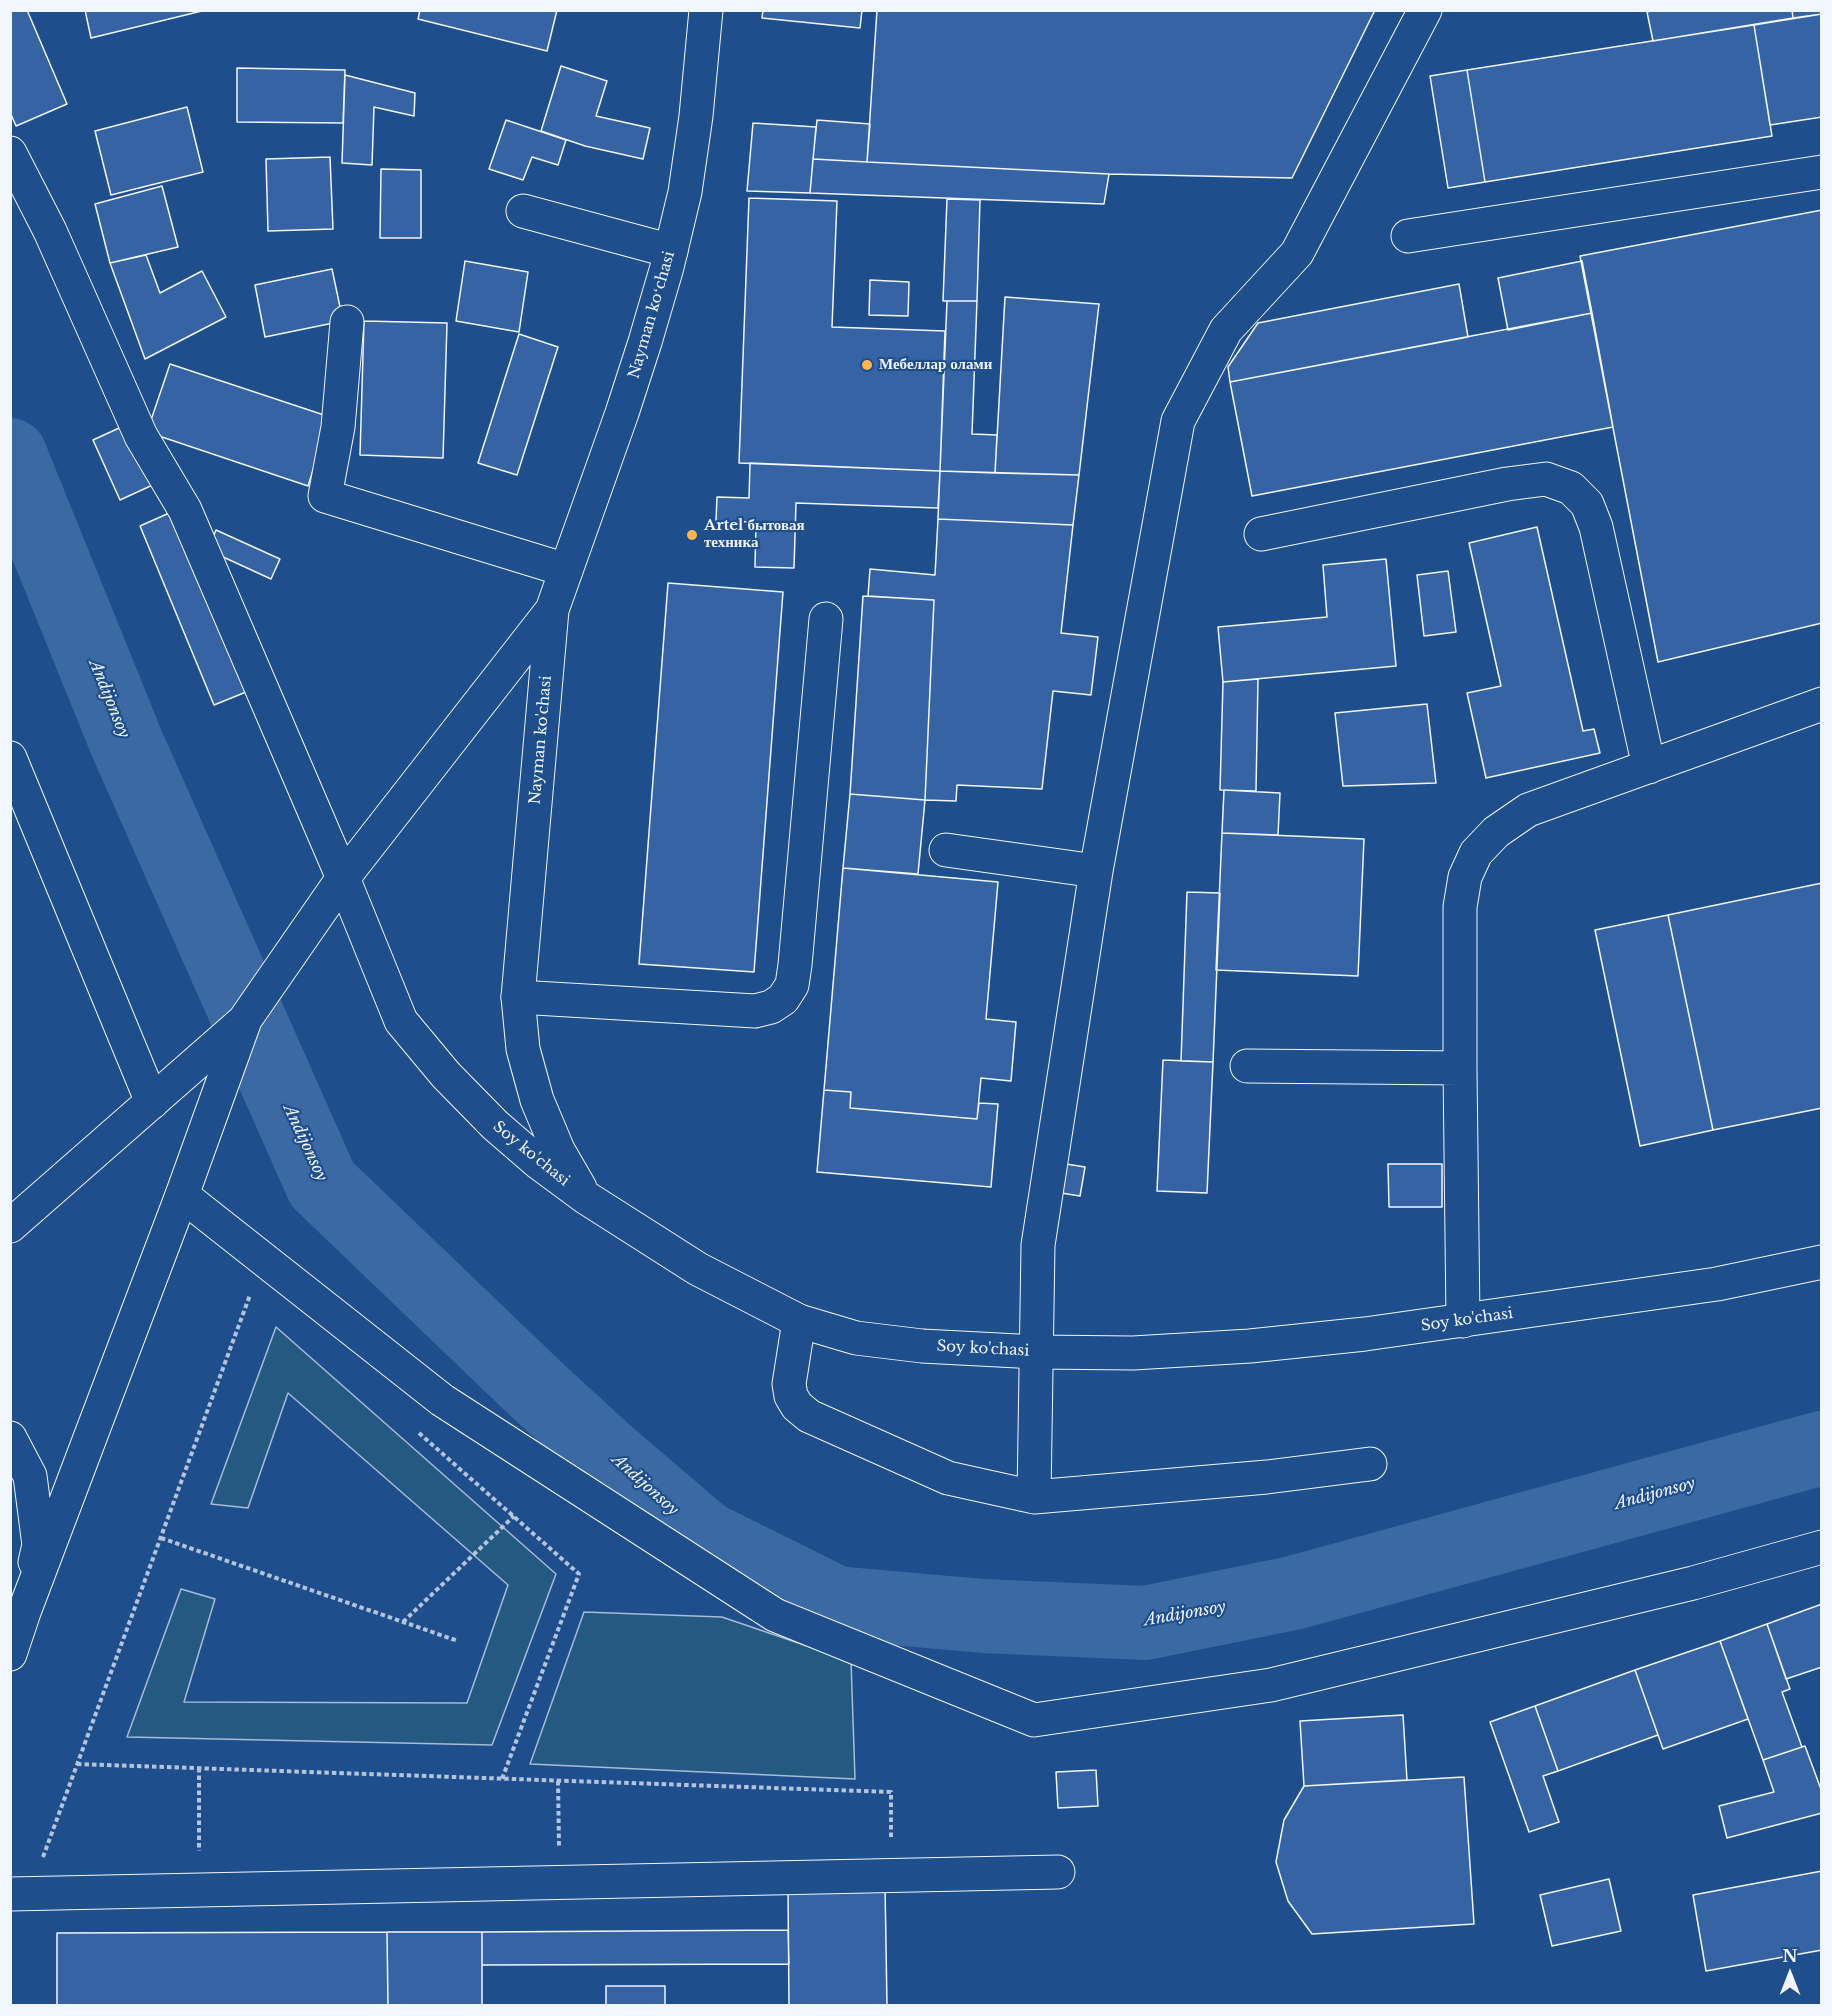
<!DOCTYPE html>
<html>
<head>
<meta charset="utf-8">
<style>
  body { margin:0 }
  #map { position:relative; width:1832px; height:2016px; overflow:hidden; background:#1f4e8c; font-family:"Libre Baskerville",serif }
  canvas { display:block }
  .frame { position:absolute; inset:0; border:12px solid #f2f6ff; pointer-events:none }
  .north { position:absolute; left:1760px; top:1944px; width:60px; height:60px; -webkit-text-stroke:4px #1f4e8c; paint-order:stroke; rotate:0deg; font-size:16px; font-weight:700; line-height:24px; text-align:center; color:#f2f6ff }
  .north::after { content:''; display:block; margin:auto; width:21px; height:27px; background:#f2f6ff; clip-path:polygon(50% 0,100% 100%,50% 72%,0 100%) }
</style>
</head>
<body>
<div id="map">
<canvas width="1832" height="2016"></canvas>
<div class="frame"></div>
<div class="north">N</div>
</div>
<script>
const c = document.querySelector('canvas').getContext('2d');
c.lineJoin = 'round';
function paint(path, color) { c.fillStyle = color; c.fill(path, 'evenodd'); }
const shape = rows => new Path2D(rows.map(r => 'M' + r).join(''));
function trace(path, color, width, dash) { c.strokeStyle = color; c.lineWidth = width; c.lineCap = dash ? 'butt' : 'round'; c.setLineDash(dash || []); c.stroke(path); }
function write(font, color, halo, rows, align = 'center') {
  c.font = font + ' "Libre Baskerville",serif'; c.lineWidth = 4.5; c.setLineDash([]); c.textBaseline = 'middle'; c.strokeStyle = halo; c.fillStyle = color; for (const [text, x, y, turn = 0] of rows) {
    c.save(); c.translate(x, y); c.rotate((+turn || 0) * Math.PI / 180); c.textAlign = isNaN(turn) ? turn : align; if (halo) c.strokeText(text, 0, 0); c.fillText(text, 0, 0); c.restore();
  }
}
const green = shape([
  [276,1327,556,1574,492,1745,127,1737,181,1589,215,1599,184,1702,467,1703,508,1585,288,1393,248,1508,211,1504,276,1327],
  [584,1612,722,1617,851,1661,855,1779,530,1764,584,1612]
]);
paint(green, '#245a82');
trace(green, '#a8bbd7', 1.5);
trace(shape([
  [10,455,127,744,322,1184,537,1390,609,1456,705,1538,836,1603,983,1616,1145,1623,1293,1593,1822,1448]
]), '#3b69a3', 74);
const building = shape([
  [10,10,27,10,67,104,16,126,10,112,10,10],
  [85,10,206,10,91,38,85,10],
  [420,10,557,10,547,51,418,19,420,10],
  [763,10,862,10,860,28,762,18,763,10],
  [877,10,1375,10,1292,178,1109,174,867,162,877,10],
  [1655,10,1792,10,1793,18,1653,41,1647,12,1655,10],
  [1792,10,1822,10,1822,14,1793,18,1792,10],
  [1822,14,1822,117,1770,125,1754,25,1822,14],
  [1754,25,1772,136,1485,182,1467,70,1754,25],
  [561,66,607,81,596,116,650,128,643,159,585,146,541,131,561,66],
  [237,68,345,70,343,123,237,122,237,68],
  [1467,70,1485,182,1448,188,1430,76,1467,70],
  [345,75,415,93,414,116,374,107,372,165,342,163,345,75],
  [187,107,203,172,111,195,95,131,187,107],
  [506,120,566,140,558,165,532,157,523,180,489,169,506,120],
  [817,120,870,124,867,162,813,159,817,120],
  [753,123,816,127,810,193,747,191,753,123],
  [330,157,333,229,268,231,266,159,330,157],
  [813,159,867,162,1109,174,1104,204,810,193,813,159],
  [381,169,421,170,421,238,380,238,381,169],
  [162,186,178,247,110,263,95,204,162,186],
  [749,198,837,201,832,327,945,331,940,471,739,463,749,198],
  [947,199,980,200,977,301,943,301,947,199],
  [1822,210,1822,623,1658,662,1580,256,1822,210],
  [146,255,160,293,202,271,226,317,145,359,110,263,146,255],
  [465,261,528,272,519,332,456,321,465,261],
  [1582,261,1592,313,1508,330,1498,278,1582,261],
  [332,269,343,321,265,337,255,285,332,269],
  [870,280,909,282,908,316,869,315,870,280],
  [1459,284,1468,337,1230,382,1228,367,1258,323,1459,284],
  [1005,297,1099,304,1079,475,995,473,1005,297],
  [947,301,977,301,972,434,997,435,995,473,940,471,947,301],
  [1592,313,1613,427,1252,496,1230,382,1592,313],
  [364,321,447,323,443,458,360,455,364,321],
  [519,334,558,347,517,475,478,463,519,334],
  [170,364,330,417,308,486,147,432,170,364],
  [130,423,157,483,120,500,93,440,130,423],
  [750,463,940,471,938,508,796,503,794,568,755,567,756,522,716,521,717,497,749,498,750,463],
  [940,471,1079,475,1073,525,938,519,940,471],
  [176,510,251,690,214,705,140,526,176,510],
  [938,519,1073,525,1061,633,1098,637,1091,695,1053,691,1042,789,957,785,956,801,925,800,934,600,868,596,870,569,935,575,938,519],
  [1537,527,1583,731,1594,729,1600,753,1486,778,1467,693,1501,686,1469,543,1537,527],
  [216,530,280,559,271,579,221,556,213,537,216,530],
  [1386,559,1396,666,1223,682,1218,627,1327,617,1323,565,1386,559],
  [1448,571,1456,632,1424,636,1417,575,1448,571],
  [668,583,783,592,754,972,639,964,668,583],
  [863,596,934,600,925,800,850,794,863,596],
  [1258,679,1256,791,1220,790,1223,682,1258,679],
  [1427,704,1436,783,1343,786,1335,713,1427,704],
  [1224,790,1280,793,1278,835,1222,833,1224,790],
  [850,794,925,800,918,874,843,868,850,794],
  [1222,833,1364,839,1358,976,1216,970,1222,833],
  [843,868,998,882,986,1019,1016,1022,1011,1081,981,1078,977,1119,850,1108,851,1092,824,1090,843,868],
  [1822,883,1822,1108,1713,1130,1668,915,1822,883],
  [1187,892,1220,893,1213,1062,1181,1061,1187,892],
  [1668,915,1713,1130,1640,1146,1595,930,1668,915],
  [1163,1060,1213,1062,1207,1193,1157,1191,1163,1060],
  [824,1090,851,1092,850,1108,977,1119,979,1103,998,1104,991,1187,817,1172,824,1090],
  [1060,1163,1085,1167,1080,1196,1055,1192,1060,1163],
  [1388,1164,1442,1164,1442,1207,1389,1207,1388,1164],
  [1822,1604,1822,1667,1786,1679,1767,1624,1822,1604],
  [1767,1624,1790,1689,1782,1692,1802,1747,1763,1760,1720,1641,1767,1624],
  [1720,1641,1748,1719,1663,1749,1635,1670,1720,1641],
  [1635,1670,1658,1735,1558,1771,1535,1706,1635,1670],
  [1535,1706,1558,1771,1543,1776,1559,1822,1529,1832,1490,1722,1535,1706],
  [1403,1715,1407,1780,1304,1786,1300,1721,1403,1715],
  [1805,1746,1822,1792,1822,1813,1727,1838,1719,1806,1774,1792,1763,1760,1805,1746],
  [1096,1770,1098,1806,1058,1808,1056,1772,1096,1770],
  [1464,1777,1474,1924,1312,1934,1288,1901,1276,1862,1284,1820,1304,1786,1464,1777],
  [1822,1871,1822,1950,1706,1971,1693,1895,1822,1871],
  [1609,1879,1621,1931,1552,1946,1540,1895,1609,1879],
  [885,1884,887,2006,789,2006,788,1886,885,1884],
  [788,1930,789,1964,482,1965,482,1932,788,1930],
  [387,1932,388,2006,57,2006,57,1933,387,1932],
  [387,1932,482,1932,482,2006,388,2006,387,1932],
  [606,1986,665,1986,665,2006,606,2006,606,1986]
]);
paint(building, '#3563a3');
trace(building, '#f2f6ff', 1.5);
const minor = shape([
  [10,153,50,231,141,436,185,510,343,878],
  [523,211,671,251],
  [1408,236,1822,172],
  [347,322,338,427,325,496,566,570],
  [1261,534,1507,484,1546,479,1571,488,1587,504,1596,527,1649,767],
  [10,758,152,1102],
  [946,850,1096,871],
  [518,997,755,1011,771,1007,783,999,792,985,795,965,826,619],
  [1247,1066,1460,1068],
  [182,1195,442,1400,775,1615,1034,1720,1271,1685,1693,1583,1822,1547],
  [799,1321,789,1384,791,1396,797,1406,809,1416,948,1478,1034,1497,1267,1477,1370,1464],
  [1463,1321,1460,1068,1460,907,1465,877,1476,853,1496,832,1528,810,1822,704],
  [1034,1497,1038,1245,1096,871,1178,421,1226,330,1297,253,1425,10],
  [10,1894,1058,1872]
]);
const major = shape([
  [343,878,401,1021,446,1075,495,1125,539,1163,585,1197,698,1269,799,1321,856,1338,922,1346,1037,1352,1133,1353,1250,1346,1365,1334,1717,1284,1822,1262],
  [580,1188,558,1150,537,1100,523,1049,518,997,552,610,622,413,645,342,667,267,685,192,696,116,706,10],
  [10,1226,244,1021,343,878,552,610],
  [10,1438,30,1476,39,1545,35,1562],
  [10,1654,24,1612,182,1195,244,1023]
]);
trace(minor, '#f2f6ff', 35);
trace(major, '#f2f6ff', 35);
trace(shape([
  [419,1433,579,1574,502,1779],
  [161,1538,458,1641],
  [403,1622,514,1516],
  [77,1764,891,1792,891,1837],
  [199,1768,199,1851],
  [558,1781,559,1846],
  [43,1857,250,1295]
]), '#b3c4dc', 4, [4.5, 3]);
trace(minor, '#1f4e8c', 33);
trace(major, '#1f4e8c', 33);
for (const [x, y, r, color] of [
  [867,365,6,"#ffb74d"],
  [692,535,6,"#ffb74d"]
]) { const dot = new Path2D(); dot.arc(x, y, r, 0, 2 * Math.PI); c.fillStyle = color; c.fill(dot); trace(dot, '#1f4e8c', 2); }
write('15px', '#f2f6ff', '#1f4e8c', [
  ["Nayman koʻchasi",652,315,-74],
  ["Nayman ko'chasi",541,740,-85],
  ["Soy ko'chasi",531,1154,39],
  ["Soy ko'chasi",1467,1320,-8],
  ["Soy ko'chasi",983,1349,3]
]);
write('bold 15px', '#f2f6ff', '#1f4e8c', [
  ["Мебеллар олами",879,365],
  ["Artel бытовая",704,526],
  ["техника",704,543]
], 'left');
write('italic 16px', '#f2f6ff', '#1f4e8c', [
  ["Andijonsoy",109,699,68],
  ["Andijonsoy",305,1143,65],
  ["Andijonsoy",645,1485,42],
  ["Andijonsoy",1655,1494,-15],
  ["Andijonsoy",1185,1614,-10]
]);
</script>
</body>
</html>
